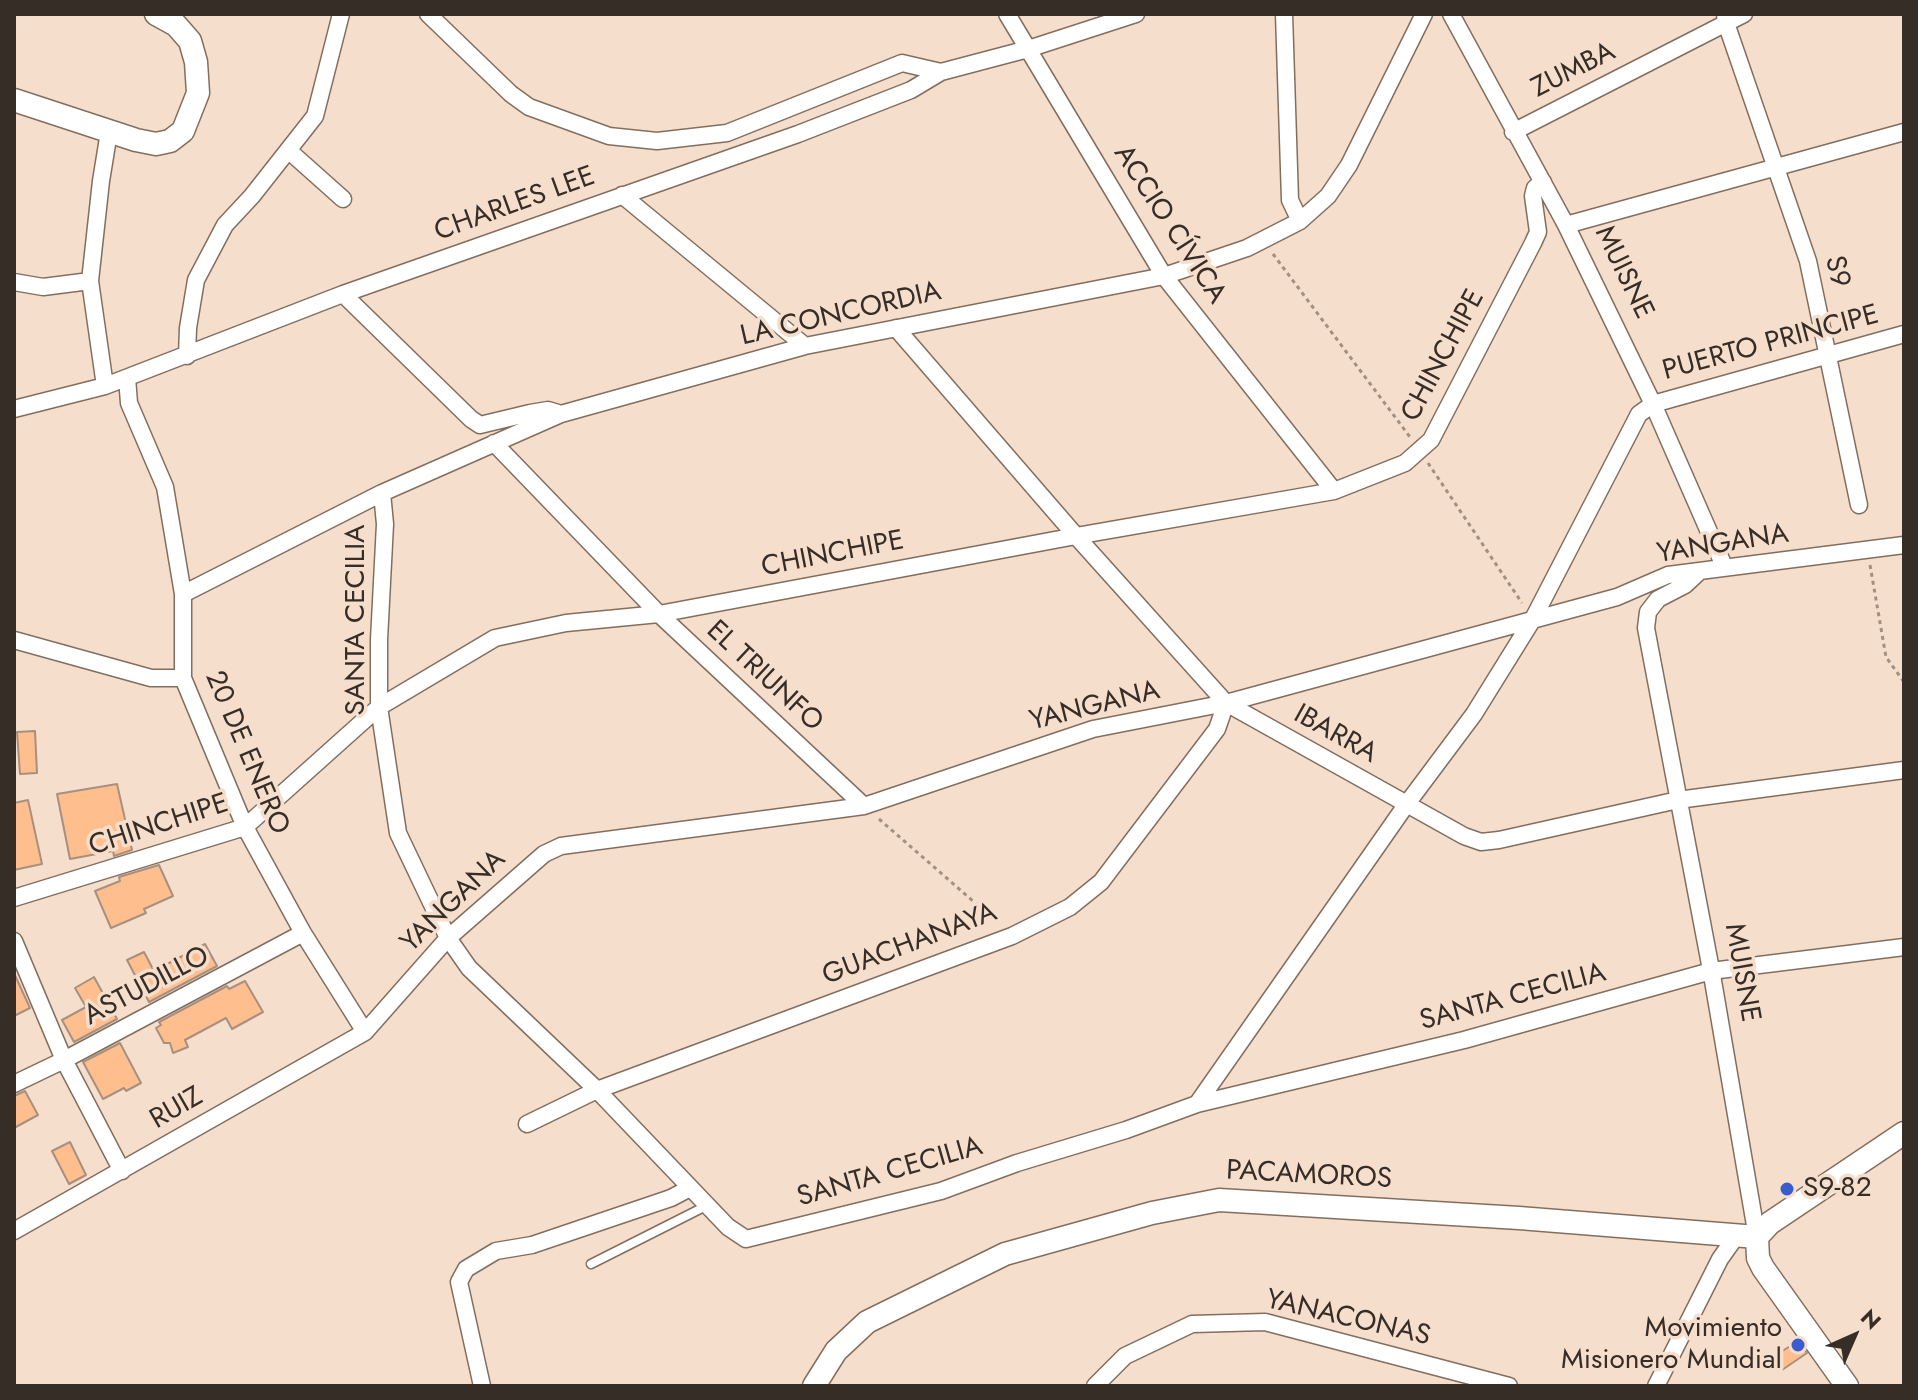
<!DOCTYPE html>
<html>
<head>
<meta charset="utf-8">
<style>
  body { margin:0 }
  #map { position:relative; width:1918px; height:1400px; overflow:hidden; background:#f6decc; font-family:Jost,sans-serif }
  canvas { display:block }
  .frame { position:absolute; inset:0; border:16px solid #372d27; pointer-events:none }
  .north { position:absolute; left:1814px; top:1296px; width:80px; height:80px; -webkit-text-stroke:6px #f6decc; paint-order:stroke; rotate:45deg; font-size:22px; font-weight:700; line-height:32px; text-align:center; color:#372d27 }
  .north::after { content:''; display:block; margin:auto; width:28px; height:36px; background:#372d27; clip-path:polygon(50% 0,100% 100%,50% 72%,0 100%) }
</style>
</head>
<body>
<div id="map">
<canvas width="1918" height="1400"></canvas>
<div class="frame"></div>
<div class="north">N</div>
</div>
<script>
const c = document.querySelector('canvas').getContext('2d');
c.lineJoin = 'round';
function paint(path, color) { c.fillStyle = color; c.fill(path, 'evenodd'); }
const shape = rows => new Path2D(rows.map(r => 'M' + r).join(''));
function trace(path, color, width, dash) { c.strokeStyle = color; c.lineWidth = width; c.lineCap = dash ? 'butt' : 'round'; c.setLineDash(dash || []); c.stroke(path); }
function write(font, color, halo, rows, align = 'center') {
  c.font = font + ' Jost,sans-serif'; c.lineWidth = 7; c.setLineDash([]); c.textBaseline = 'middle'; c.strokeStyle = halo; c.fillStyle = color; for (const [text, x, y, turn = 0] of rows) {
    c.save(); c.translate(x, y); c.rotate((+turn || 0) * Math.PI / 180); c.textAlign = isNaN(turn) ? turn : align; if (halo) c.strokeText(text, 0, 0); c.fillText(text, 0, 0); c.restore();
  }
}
const building = shape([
  [35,731,37,773,20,774,17,732,35,731],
  [117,784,132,850,114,856,113,851,70,859,57,794,117,784],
  [28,800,42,864,14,870,14,803,28,800],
  [159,865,173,896,144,909,146,913,111,928,95,891,120,881,119,877,159,865],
  [205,944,217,966,149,1002,127,960,144,952,154,971,205,944],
  [14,973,30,1008,14,1016,14,973],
  [94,977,117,1019,74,1042,62,1020,86,1007,75,988,94,977],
  [245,981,263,1012,232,1029,226,1018,185,1040,188,1047,173,1053,170,1043,164,1043,156,1028,161,1025,159,1022,227,986,229,989,245,981],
  [120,1043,141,1083,126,1091,124,1088,103,1099,83,1062,120,1043],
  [25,1091,38,1115,14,1128,14,1096,25,1091],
  [70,1142,86,1175,69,1184,52,1151,70,1142],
  [1798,1341,1807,1353,1782,1370,1773,1357,1798,1341]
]);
paint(building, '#ffbe8d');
trace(building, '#a79080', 2);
const lane = shape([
  [591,1264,706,1206]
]);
const street = shape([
  [428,14,511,94,529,107,609,136,657,141,727,133,902,63,941,72,1028,49,1136,14],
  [1007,14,1164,276,1334,491],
  [1284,14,1290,200,1300,221],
  [1451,14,1566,225,1653,404,1724,566],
  [1725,14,1726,23,1808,261,1859,505],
  [1513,132,1744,14],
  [288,150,343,199],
  [622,195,805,346],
  [1566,225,1904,132],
  [14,282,43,287,90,281],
  [343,294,471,419,480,425,530,413,548,410,558,413],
  [896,328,1076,536,1226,703,1464,836,1481,842,1499,840,1678,800,1904,770],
  [187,356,188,328,196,280,225,225,252,196,315,116,341,14],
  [127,378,129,403,165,487,183,594,183,678,245,827,303,933,365,1032],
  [105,386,343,294,798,134,911,90,941,72],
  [14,409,105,386,90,281,101,181,109,132],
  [494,443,659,614,864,806],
  [382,493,385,524,379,640,379,707,398,833,448,938,469,968,597,1090,728,1227,746,1239,941,1191,1017,1163,1126,1130,1197,1104,1464,1040,1711,971,1904,947],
  [1700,571,1685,585,1658,599,1648,612,1646,628,1712,975,1757,1237],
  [183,594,382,493,561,414,805,346,1164,276,1247,248,1300,221,1328,196,1349,165,1424,14],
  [14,640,151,678,183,678],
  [14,898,245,827,379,707,495,638,566,623,659,614,1076,536,1334,491,1405,463,1431,440,1533,243,1538,232,1533,196,1535,188,1543,182],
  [14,941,64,1060,122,1171],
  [14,1084,64,1060,303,933],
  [1197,1104,1406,805,1474,714,1533,619,1639,414,1653,404,1904,334],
  [527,1124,597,1090,1012,936,1070,907,1101,882,1217,729,1226,703],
  [14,1231,365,1032,448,938,544,854,561,846,864,806,1093,729,1226,703,1617,597,1668,575,1904,545],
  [482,1386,459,1282,466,1269,496,1251,532,1245,671,1198,690,1188],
  [1095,1386,1125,1356,1192,1324,1265,1322,1509,1386],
  [1656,1386,1720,1259,1737,1235]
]);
const secondary = shape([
  [14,100,136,140,156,144,170,141,183,131,198,93,196,62,190,41,176,25,156,14],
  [1757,1237,1770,1223,1904,1133],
  [1757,1237,1758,1258,1763,1268,1847,1386],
  [814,1386,836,1351,867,1322,1005,1254,1152,1213,1219,1200,1519,1218,1757,1237]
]);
trace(lane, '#836e5e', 11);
trace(street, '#836e5e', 19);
trace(secondary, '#836e5e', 25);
trace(shape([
  [1273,254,1410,437],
  [1428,463,1522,603],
  [1870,565,1886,657,1904,682],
  [879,819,997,922]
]), '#a29083', 3, [4, 4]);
trace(lane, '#fff', 8);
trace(street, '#fff', 16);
trace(secondary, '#fff', 22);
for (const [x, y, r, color] of [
  [1787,1189,8,"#3a5dce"],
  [1798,1345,8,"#3a5dce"]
]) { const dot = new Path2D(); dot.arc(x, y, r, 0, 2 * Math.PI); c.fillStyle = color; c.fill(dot); trace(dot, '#f6decc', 3); }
write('28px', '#372d27', '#f6decc', [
  ["ZUMBA",1574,71,-27],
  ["CHARLES LEE",515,205,-20],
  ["ACCIO CÍVICA",1169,225,57],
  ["S9",1836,272,76],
  ["MUISNE",1623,273,64],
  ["LA CONCORDIA",841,315,-13],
  ["PUERTO PRINCIPE",1771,344,-15],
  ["CHINCHIPE",1444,356,-62],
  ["YANGANA",1723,545,-9],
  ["CHINCHIPE",833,555,-11],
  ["SANTA CECILIA",357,620,-90],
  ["EL TRIUNFO",764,677,43],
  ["YANGANA",1095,707,-14],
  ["IBARRA",1335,735,29],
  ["20 DE ENERO",246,753,67],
  ["CHINCHIPE",159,826,-18],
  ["YANGANA",454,902,-44],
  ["GUACHANAYA",910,945,-21],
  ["MUISNE",1741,973,80],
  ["ASTUDILLO",147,987,-28],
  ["SANTA CECILIA",1513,998,-15],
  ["RUIZ",177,1109,-30],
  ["SANTA CECILIA",890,1173,-16],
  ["PACAMOROS",1309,1176,3],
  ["YANACONAS",1348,1319,13]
]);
write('28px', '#372d27', '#f6decc', [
  ["S9-82",1803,1189],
  ["Movimiento",1782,1329,"right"],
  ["Misionero Mundial",1782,1361,"right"]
], 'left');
</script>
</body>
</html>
